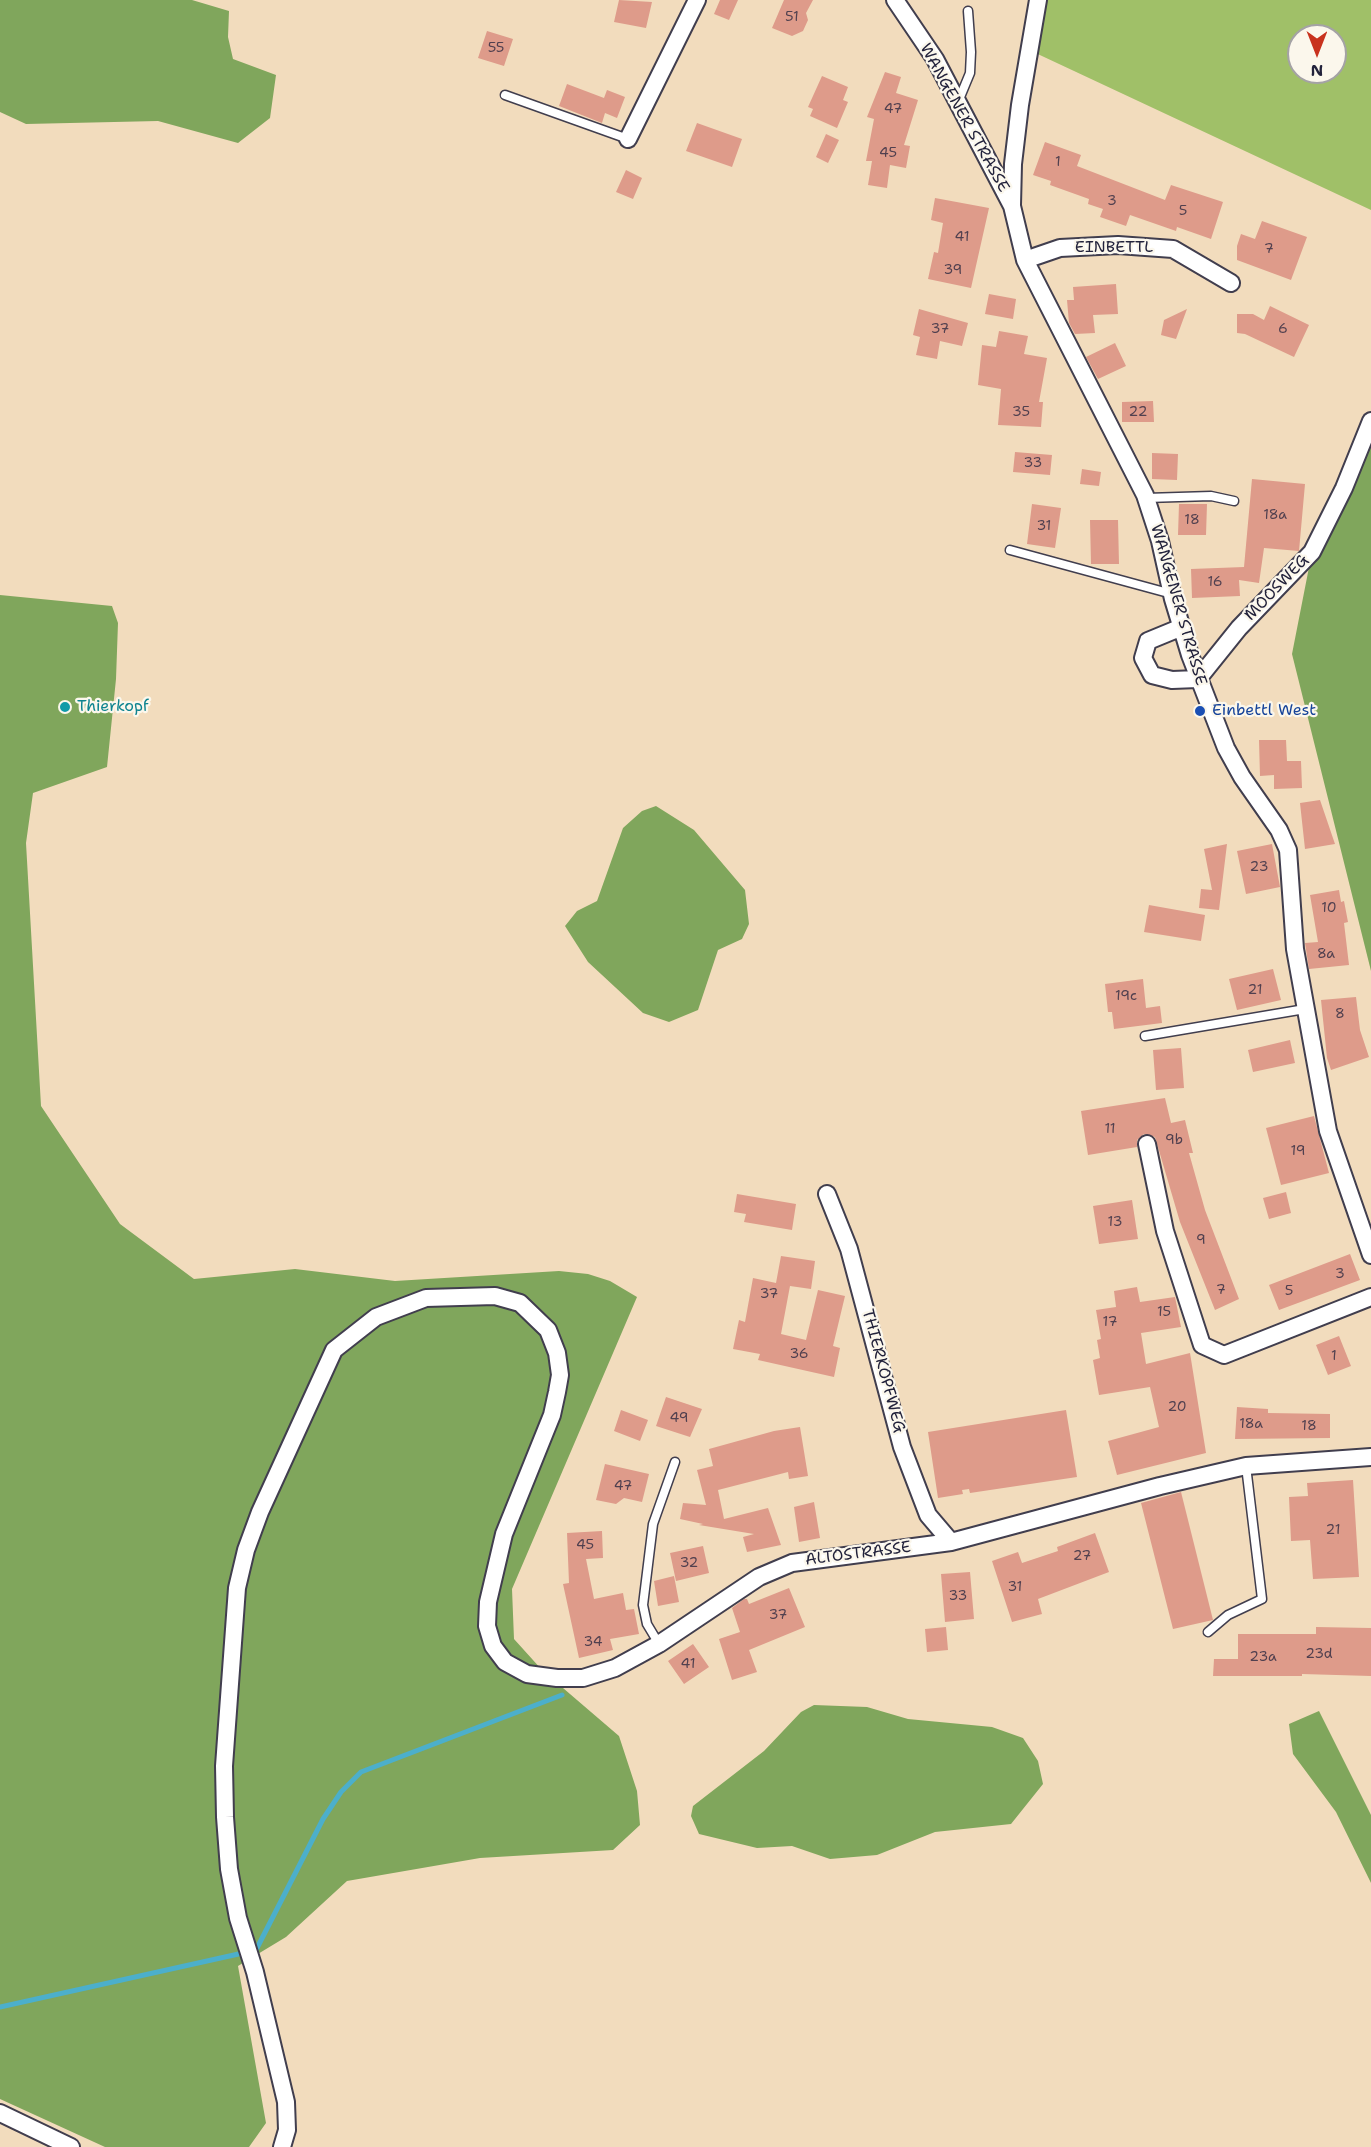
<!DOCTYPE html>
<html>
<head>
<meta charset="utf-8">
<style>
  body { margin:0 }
  #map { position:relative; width:1371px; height:2147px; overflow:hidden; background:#f2dcbd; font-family:"Shantell Sans",sans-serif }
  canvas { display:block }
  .north { position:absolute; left:1287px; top:24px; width:60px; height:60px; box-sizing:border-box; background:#fbf7ec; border:2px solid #a4a2a5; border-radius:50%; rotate:180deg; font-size:16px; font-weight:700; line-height:24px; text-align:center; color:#22223b }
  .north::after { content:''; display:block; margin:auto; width:21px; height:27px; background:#c8321e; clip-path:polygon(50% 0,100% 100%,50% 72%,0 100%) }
</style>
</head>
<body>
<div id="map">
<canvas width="1371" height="2147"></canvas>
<div class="north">N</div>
</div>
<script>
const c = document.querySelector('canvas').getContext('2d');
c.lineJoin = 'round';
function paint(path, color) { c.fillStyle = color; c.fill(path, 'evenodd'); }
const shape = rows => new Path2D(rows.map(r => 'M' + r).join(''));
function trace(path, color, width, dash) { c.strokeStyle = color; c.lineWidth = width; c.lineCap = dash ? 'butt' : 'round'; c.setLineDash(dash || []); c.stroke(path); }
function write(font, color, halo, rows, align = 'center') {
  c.font = font + ' "Shantell Sans",sans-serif'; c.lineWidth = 4.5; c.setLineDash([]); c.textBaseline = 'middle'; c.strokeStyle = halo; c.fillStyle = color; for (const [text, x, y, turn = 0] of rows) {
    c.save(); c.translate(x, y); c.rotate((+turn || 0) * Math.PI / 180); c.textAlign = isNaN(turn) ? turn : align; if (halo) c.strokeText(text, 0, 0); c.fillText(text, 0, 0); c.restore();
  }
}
paint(shape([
  [1038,0,1371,0,1371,210,1027,49],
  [1299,36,1335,36,1335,72,1299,72]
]), '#a0c068');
paint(shape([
  [0,0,192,0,229,11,228,37,233,59,276,75,270,118,238,143,158,121,26,124,0,112],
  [1371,421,1371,971,1292,654,1312,552],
  [0,595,112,606,118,623,116,679,107,767,33,793,26,843,41,1106,120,1224,194,1279,295,1269,395,1281,559,1271,588,1274,610,1281,637,1297,512,1589,514,1639,542,1670,619,1736,637,1791,640,1825,613,1850,480,1858,347,1881,286,1937,238,1966,266,2123,249,2147,105,2147,0,2099],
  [656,806,694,830,745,890,749,924,742,939,718,950,698,1010,669,1022,643,1013,588,962,565,926,577,911,597,901,623,828,642,811],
  [814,1705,867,1707,908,1719,992,1727,1023,1738,1038,1761,1043,1784,1011,1824,935,1832,877,1855,830,1859,792,1846,757,1848,699,1834,691,1816,693,1806,764,1751,801,1712],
  [1319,1711,1371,1815,1371,1883,1336,1812,1293,1754,1289,1724]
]), '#80a65c');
trace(shape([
  [256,1950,323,1819,341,1792,361,1772,562,1695],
  [0,2007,243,1953]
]), '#4cafcb', 5);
paint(shape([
  [619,0,652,2,646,28,614,22],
  [720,0,738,0,729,20,714,14],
  [784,0,813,0,806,13,808,20,803,31,792,36,772,28],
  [487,31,513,39,504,66,478,58],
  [885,72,901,77,896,93,918,100,904,145,910,146,906,168,890,165,887,188,868,185,872,161,866,161,874,119,867,117],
  [822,76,848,87,843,100,848,102,837,128,810,116,813,109,808,107],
  [567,84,604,98,607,90,625,97,617,118,605,113,602,123,559,106],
  [697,123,742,139,732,167,686,151],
  [826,134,839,140,828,163,816,157],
  [1045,142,1081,155,1077,166,1165,200,1171,185,1223,202,1211,239,1177,227,1176,231,1130,215,1126,226,1100,217,1103,209,1088,204,1089,199,1050,185,1051,181,1033,175],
  [626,170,642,178,633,199,616,192],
  [935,198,989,208,971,288,928,279,934,252,938,253,943,223,931,220],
  [1262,221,1307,237,1291,280,1237,260,1237,246,1241,234,1255,239],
  [1116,284,1118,314,1093,315,1095,333,1075,334,1069,323,1067,300,1074,300,1073,287],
  [989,294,1016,299,1013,319,985,314],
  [1270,306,1309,325,1294,357,1245,334,1237,333,1237,314,1253,314,1264,320],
  [919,309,968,323,962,346,940,341,937,359,916,355,920,337,913,335],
  [1187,309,1176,339,1161,335,1164,320],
  [999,331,1028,336,1024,354,1047,358,1039,402,1043,402,1041,427,998,425,1001,389,978,385,982,345,996,347],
  [1115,343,1126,366,1098,379,1086,357],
  [1153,401,1154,422,1122,422,1122,402],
  [1015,452,1052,455,1050,475,1013,472],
  [1152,453,1178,454,1177,480,1152,479],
  [1082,469,1101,472,1099,486,1080,484],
  [1252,479,1305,484,1299,551,1264,548,1259,583,1239,580,1240,596,1192,598,1191,569,1244,567],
  [1032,504,1061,508,1055,548,1027,544],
  [1179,504,1207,504,1206,535,1178,535],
  [1090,520,1118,520,1119,564,1091,564],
  [1259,740,1286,740,1287,761,1301,761,1302,788,1274,789,1274,775,1260,776],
  [1320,800,1335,844,1305,849,1300,803],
  [1227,844,1219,910,1199,908,1201,889,1212,890,1204,849],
  [1272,844,1280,887,1246,894,1237,851],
  [1339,890,1341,902,1344,901,1348,922,1344,923,1349,965,1309,969,1305,943,1318,942,1310,895],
  [1149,905,1205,915,1201,941,1144,932],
  [1273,969,1281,1000,1237,1010,1229,979],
  [1143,979,1146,1008,1160,1006,1162,1023,1114,1029,1112,1012,1108,1012,1105,984],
  [1356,997,1360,1030,1369,1057,1331,1070,1327,1058,1321,1000],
  [1290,1040,1295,1063,1253,1072,1248,1050],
  [1181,1048,1184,1088,1156,1090,1153,1050],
  [1165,1098,1171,1123,1185,1120,1193,1153,1189,1153,1205,1210,1239,1299,1215,1310,1180,1222,1155,1137,1144,1134,1137,1140,1137,1147,1088,1155,1081,1111],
  [1314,1116,1329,1173,1281,1185,1266,1128],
  [1286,1192,1291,1213,1269,1219,1263,1198],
  [737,1194,796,1204,792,1230,744,1222,746,1214,734,1212],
  [1132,1200,1138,1239,1099,1244,1093,1206],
  [1350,1254,1360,1280,1279,1310,1269,1285],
  [781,1256,815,1261,811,1289,790,1286,781,1334,806,1340,818,1290,845,1296,833,1346,840,1348,834,1377,758,1360,760,1354,733,1349,739,1320,745,1322,753,1278,776,1283],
  [1137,1287,1140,1302,1175,1297,1181,1327,1141,1333,1146,1364,1190,1353,1206,1453,1117,1475,1108,1441,1159,1427,1150,1387,1099,1395,1093,1360,1100,1358,1097,1340,1101,1339,1096,1310,1116,1307,1114,1291],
  [1339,1336,1351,1366,1328,1375,1316,1345],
  [666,1397,702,1409,690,1437,656,1426],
  [1237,1407,1268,1409,1268,1413,1330,1414,1330,1438,1235,1439],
  [621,1410,648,1420,640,1441,614,1431],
  [1066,1410,1077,1477,970,1493,969,1489,962,1490,963,1494,938,1498,928,1432],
  [800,1427,808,1476,789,1479,788,1472,718,1490,724,1519,768,1508,781,1545,747,1552,743,1537,754,1534,699,1525,703,1524,680,1519,683,1503,706,1505,697,1470,713,1466,709,1449,774,1431],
  [605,1464,649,1474,642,1502,624,1498,616,1504,596,1500],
  [1353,1480,1359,1577,1313,1579,1310,1540,1291,1541,1289,1497,1308,1496,1307,1483],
  [1181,1492,1213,1620,1173,1629,1141,1503],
  [814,1502,820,1538,799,1542,794,1507],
  [602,1531,603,1558,586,1559,594,1599,623,1593,626,1610,634,1609,639,1634,610,1639,613,1650,579,1658,563,1584,569,1583,567,1533],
  [1095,1533,1109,1572,1038,1599,1042,1614,1012,1622,992,1561,1018,1552,1022,1563,1058,1551,1057,1547],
  [703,1546,709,1573,676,1581,670,1553],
  [970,1572,974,1619,945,1622,941,1574],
  [674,1576,679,1602,658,1606,654,1581],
  [789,1588,805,1627,749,1650,757,1672,732,1680,719,1639,740,1632,732,1608,744,1599,747,1599,749,1604],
  [946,1627,948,1650,927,1652,925,1629],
  [1316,1627,1371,1628,1371,1676,1302,1674,1302,1676,1213,1676,1214,1659,1238,1659,1238,1634,1316,1634],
  [693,1644,709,1667,684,1684,668,1661]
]), '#de9b8a');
const lane = shape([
  [505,95,628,139],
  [958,102,970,73,971,52,968,11],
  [1146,498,1211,496,1234,501],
  [1010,550,1172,594],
  [1145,1036,1305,1009],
  [1208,1632,1228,1615,1262,1599,1246,1466],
  [659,1644,647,1624,643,1605,653,1524,675,1462]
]);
const street = shape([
  [895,0,935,59,1012,206,1025,260,1145,495,1160,541,1173,599,1190,655,1226,748,1242,777,1279,830,1288,850,1295,949,1328,1131,1371,1255],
  [628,139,697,0],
  [1012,205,1013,164,1020,105,1038,0],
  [1025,260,1060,248,1118,245,1173,249,1231,283],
  [1182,627,1148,641,1143,658,1152,675,1172,680,1198,679],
  [1198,679,1239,628,1312,552,1344,488,1371,421],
  [1147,1144,1165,1231,1202,1345,1224,1355,1371,1297],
  [827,1194,849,1249,902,1447,928,1515,951,1542],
  [0,2113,71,2147],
  [282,2147,287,2130,286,2102,255,1972,238,1918,229,1869,225,1817,224,1766,237,1588,246,1550,260,1512,334,1350,376,1317,426,1298,495,1296,520,1303,548,1330,557,1353,560,1375,557,1392,552,1415,504,1534,488,1602,487,1626,493,1646,505,1662,527,1674,557,1678,583,1678,615,1668,659,1644,759,1577,792,1563,951,1542,1160,1486,1246,1466,1371,1457]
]);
trace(lane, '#413e4e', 11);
trace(street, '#413e4e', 20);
trace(lane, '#fff', 8);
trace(street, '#fff', 16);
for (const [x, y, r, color] of [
  [65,707,6,"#0f9aa8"],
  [1200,711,6,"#1a4fb4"]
]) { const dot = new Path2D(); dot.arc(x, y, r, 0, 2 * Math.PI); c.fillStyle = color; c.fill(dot); trace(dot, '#fbf7ec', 2); }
write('14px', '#51404f', null, [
  ["51",792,17],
  ["55",496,48],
  ["47",893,109],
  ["45",888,153],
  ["1",1058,162],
  ["3",1112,201],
  ["5",1183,211],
  ["41",962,237],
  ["7",1269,249],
  ["39",953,270],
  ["37",940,329],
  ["6",1283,329],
  ["35",1021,412],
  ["22",1138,412],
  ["33",1033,463],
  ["18a",1275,515],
  ["18",1192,520],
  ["31",1044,526],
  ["16",1215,582],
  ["23",1259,867],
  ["10",1329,908],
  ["8a",1326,954],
  ["21",1255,990],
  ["19c",1126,996],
  ["8",1340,1014],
  ["11",1110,1129],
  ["9b",1174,1140],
  ["19",1298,1151],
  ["13",1115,1222],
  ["9",1201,1240],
  ["3",1340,1274],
  ["7",1221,1290],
  ["5",1289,1291],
  ["37",769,1294],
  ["15",1164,1312],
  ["17",1110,1322],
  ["36",799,1354],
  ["1",1334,1356],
  ["20",1177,1407],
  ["49",679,1418],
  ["18a",1251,1424],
  ["18",1309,1426],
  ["47",623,1486],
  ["21",1333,1530],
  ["45",585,1545],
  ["27",1082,1556],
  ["32",689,1563],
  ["31",1015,1587],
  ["33",958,1596],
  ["37",778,1615],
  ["34",593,1642],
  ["23d",1319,1654],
  ["23a",1263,1657],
  ["41",688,1664]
]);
write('16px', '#22223b', '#fbf7ec', [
  ["WANGENER STRASSE",964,118,61],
  ["EINBETTL",1114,248],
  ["MOOSWEG",1277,588,-46],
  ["WANGENER STRASSE",1178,605,74],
  ["THIERKOPFWEG",883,1371,75],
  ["ALTOSTRASSE",858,1554,-7]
]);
write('16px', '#0d838f', '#fbf7ec', [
  ["Thierkopf",77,707]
], 'left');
write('16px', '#164399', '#fbf7ec', [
  ["Einbettl West",1212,711]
], 'left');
</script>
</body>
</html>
